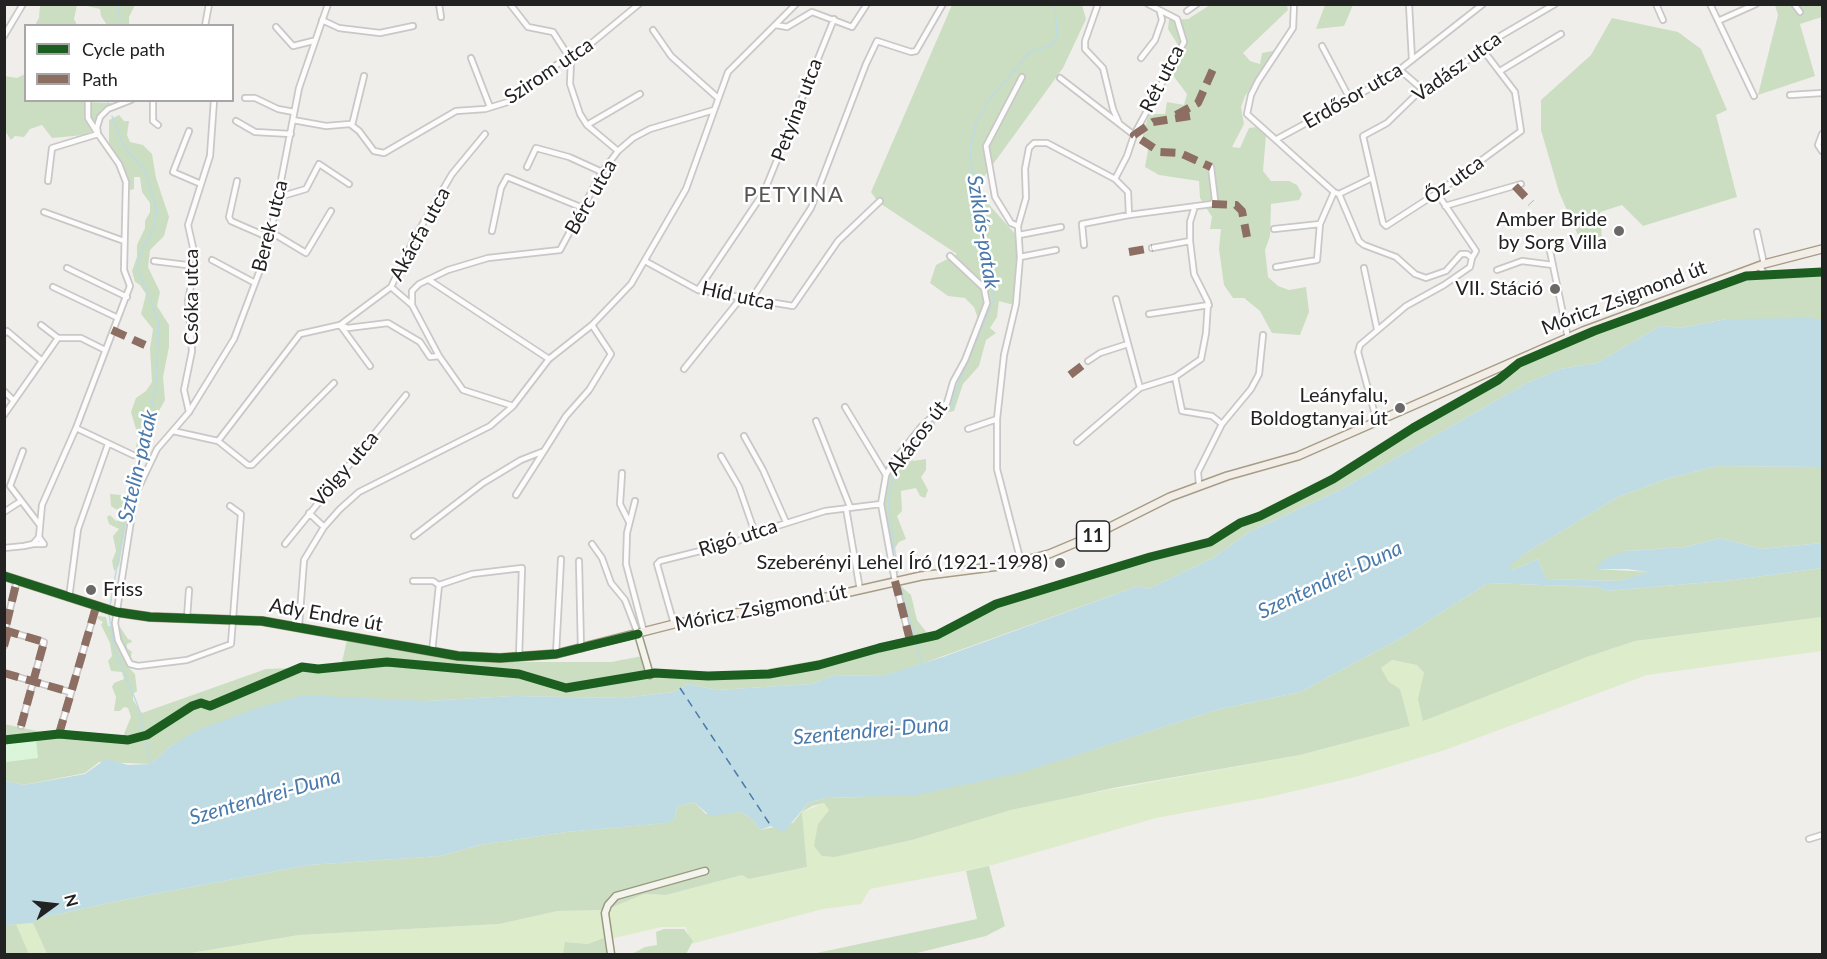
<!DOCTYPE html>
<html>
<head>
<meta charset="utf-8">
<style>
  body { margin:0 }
  #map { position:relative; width:1827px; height:959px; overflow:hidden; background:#f0eeeb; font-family:Lato,sans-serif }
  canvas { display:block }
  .frame { position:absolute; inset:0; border:6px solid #222; pointer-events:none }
  .legend { position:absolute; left:24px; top:24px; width:210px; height:78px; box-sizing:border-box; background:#fff; border:2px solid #a7a7a7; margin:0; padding:8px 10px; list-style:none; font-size:18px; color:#222 }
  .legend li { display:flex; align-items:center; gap:12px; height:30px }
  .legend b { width:30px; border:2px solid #a7a7a7 }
  .north { position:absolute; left:24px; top:875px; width:60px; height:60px; -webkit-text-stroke:4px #fff; paint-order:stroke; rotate:75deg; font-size:16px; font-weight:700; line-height:24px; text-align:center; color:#222 }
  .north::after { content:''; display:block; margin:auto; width:21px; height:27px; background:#222; clip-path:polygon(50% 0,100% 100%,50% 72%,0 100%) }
</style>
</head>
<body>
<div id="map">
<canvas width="1827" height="959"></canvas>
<div class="frame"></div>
<ul class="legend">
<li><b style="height:8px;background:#1b5e20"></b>Cycle path</li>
<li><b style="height:8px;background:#8d6e63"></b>Path</li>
</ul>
<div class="north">N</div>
</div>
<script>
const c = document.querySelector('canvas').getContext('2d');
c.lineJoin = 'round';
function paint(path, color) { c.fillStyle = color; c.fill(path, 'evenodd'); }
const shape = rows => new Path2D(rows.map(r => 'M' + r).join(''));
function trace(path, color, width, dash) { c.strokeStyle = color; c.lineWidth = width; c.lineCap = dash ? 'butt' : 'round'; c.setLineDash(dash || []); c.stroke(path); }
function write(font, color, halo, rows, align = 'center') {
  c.font = font + ' Lato,sans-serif'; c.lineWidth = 5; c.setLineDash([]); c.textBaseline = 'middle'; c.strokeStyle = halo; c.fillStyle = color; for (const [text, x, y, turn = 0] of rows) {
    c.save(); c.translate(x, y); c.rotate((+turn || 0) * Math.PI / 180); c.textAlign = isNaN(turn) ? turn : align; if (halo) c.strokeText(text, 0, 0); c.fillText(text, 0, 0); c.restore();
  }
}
paint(shape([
  [1822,617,1822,651,1647,675,1445,750,1355,777,1269,797,1156,818,989,866,870,889,861,904,823,909,691,944,686,927,662,927,588,944,566,942,563,954,185,954,299,935,499,924,558,911,606,910,644,894,666,895,742,875,750,879,807,867,802,812,824,803,829,810,818,824,835,857,912,840,1011,810,1070,797,1300,755,1410,726,1400,689,1389,682,1381,668,1392,660,1417,665,1424,673,1423,683,1584,658,1635,641],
  [33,923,47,954,29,954,16,924]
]), '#ddeccb');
paint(shape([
  [40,5,77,5,74,19,77,25,35,25,39,18],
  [83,5,135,5,129,17,129,26,107,25,101,16,100,9],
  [952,5,1082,5,1086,19,1063,68,975,189,1017,236,1014,305,999,301,997,317,990,328,996,333,986,340,979,366,963,384,954,411,941,414,936,419,934,428,919,442,916,454,911,457,913,461,926,459,926,470,921,477,928,490,925,498,920,496,916,488,901,491,902,511,897,516,906,539,899,542,891,554,884,503,888,478,926,425,947,407,981,327,974,307,965,298,948,296,930,283,936,265,957,254,878,202,871,192],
  [1210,5,1287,5,1288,10,1243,53,1250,61,1260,64,1262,53,1277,50,1245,96,1241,107,1244,124,1232,147,1240,148,1249,128,1257,127,1266,135,1263,171,1271,181,1289,181,1297,185,1302,194,1299,200,1271,204,1270,236,1265,250,1268,277,1278,286,1289,290,1306,287,1309,312,1300,335,1272,333,1260,311,1244,298,1233,298,1224,285,1219,249,1221,229,1210,229,1212,217,1200,198,1199,181,1159,175,1145,167,1148,150,1143,134,1149,114,1165,114,1167,102,1184,105,1187,94,1172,74,1183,53,1168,29,1169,20,1188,19],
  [1325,5,1353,5,1344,26,1316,29],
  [1775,5,1822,5,1822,17,1800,24,1815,76,1758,95,1778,15],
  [1612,18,1678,32,1701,49,1727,110,1716,115,1737,197,1643,226,1622,205,1600,212,1602,240,1581,242,1559,192,1541,130,1541,100,1591,55],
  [25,74,26,100,114,103,101,110,92,131,84,135,52,138,42,125,30,129,24,137,15,136,11,140,5,131,5,76,17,78],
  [119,115,124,121,129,121,127,135,130,142,143,145,152,154,156,178,169,217,164,236,150,250,148,267,160,292,157,306,169,325,169,347,163,377,165,400,154,420,150,435,152,447,144,456,135,452,138,436,131,412,136,398,146,391,152,382,150,349,153,329,141,314,146,294,140,285,135,282,132,271,137,257,137,245,145,228,145,221,150,212,150,203,142,192,140,177,134,177,134,189,130,190,127,174,109,143,109,120],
  [1812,270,1822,270,1822,320,1727,319,1680,328,1660,326,1597,363,1560,369,1525,384,1340,490,1249,532,1213,558,1148,589,1138,586,910,668,885,675,833,676,811,684,717,690,688,684,674,692,622,698,513,696,427,701,178,742,169,747,151,764,99,762,85,773,24,785,5,781,4,724,56,735,121,741,131,717,128,708,124,707,120,711,114,711,116,697,112,687,114,683,124,679,122,672,111,671,108,661,112,656,110,643,101,625,103,622,97,618,98,616,106,617,108,626,120,627,128,639,131,640,132,642,127,644,127,648,132,652,128,667,135,674,137,691,133,694,133,700,142,713,266,669,341,666,347,640,447,659,517,662,611,662,648,655,652,671,715,673,767,669,818,660,915,636,910,631,899,588,903,588,911,595,917,620,927,633,937,631,994,601,1149,554,1209,540,1239,521,1331,477,1412,426,1457,400,1497,383,1519,366,1594,333,1715,288,1759,274],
  [1717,466,1822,467,1822,543,1761,549,1721,538,1686,547,1626,551,1596,569,1650,572,1620,581,1546,579,1538,559,1513,570,1507,567,1529,551,1618,497,1666,479],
  [110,494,131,496,119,566,114,571,112,561,116,551,113,536,119,529,109,524,107,517,110,515,116,521,121,520,123,514,111,506],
  [1822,568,1822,617,1635,641,1584,658,1423,721,1418,699,1424,673,1417,665,1392,660,1381,668,1389,682,1400,689,1410,726,1300,755,1118,787,1011,810,912,840,835,857,822,856,814,846,818,824,829,810,824,803,812,806,802,812,807,867,749,879,742,875,666,895,644,894,606,910,558,911,499,924,299,935,185,954,47,954,33,923,39,918,133,898,309,865,440,856,480,845,566,832,666,823,675,818,677,807,694,802,706,814,741,812,753,820,760,830,793,823,808,803,825,798,860,797,1076,755,1216,710,1300,692,1403,637,1488,583,1598,587,1606,591,1734,580],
  [989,866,1005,926,986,936,913,954,812,954,977,919,966,871],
  [16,924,29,954,5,954,4,925],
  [664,929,684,929,693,941,686,954,632,954,645,947,657,945,656,932],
  [604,938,607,954,563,954,565,942,588,944]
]), '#cbdec1');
paint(shape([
  [36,739,38,758,6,762,5,743]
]), '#daf5da');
paint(shape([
  [1811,318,1822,320,1822,467,1717,466,1666,479,1618,497,1529,551,1508,567,1513,570,1538,559,1546,579,1620,581,1648,572,1627,569,1595,569,1604,559,1626,551,1686,547,1721,538,1761,549,1822,543,1822,568,1734,580,1606,591,1598,587,1488,583,1403,637,1300,692,1216,710,1024,772,916,795,825,798,808,803,784,832,771,826,760,830,753,820,741,812,710,816,694,802,677,807,675,818,667,823,566,832,480,845,440,856,309,865,133,898,39,918,33,923,5,925,5,781,24,785,85,774,106,759,128,765,151,764,169,747,198,730,257,708,304,695,427,701,513,696,622,698,674,692,688,684,717,690,811,684,833,676,885,675,943,657,1138,586,1148,589,1213,558,1249,532,1340,490,1525,384,1560,369,1597,363,1660,326,1680,328,1727,319]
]), '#bfdbe3');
trace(shape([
  [117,26,119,4],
  [108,100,108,104],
  [898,572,888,504,894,471,924,431,952,407,957,387,994,299,970,154,975,126,988,101,1030,52,1052,45,1057,37,1055,4],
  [901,586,922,666],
  [110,606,130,492,144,453,156,382,159,322,137,268,143,248,153,231,157,211,146,173,122,143,112,116],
  [109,614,114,648,138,706,151,764]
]), '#bfdbe3', 1.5);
trace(shape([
  [680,688,771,826]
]), '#4a7aab', 1.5, [8, 6]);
const street = shape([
  [439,4,441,17],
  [510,4,528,27,553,32,571,60],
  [1098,4,1085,41,1085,49,1103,68,1113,109,1119,123],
  [1294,4,1293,28,1258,81,1251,95,1247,114,1334,192,1339,194,1359,241,1364,245,1396,257,1415,274,1426,278,1446,271,1461,254,1467,254,1472,258,1470,267,1444,285,1406,306,1360,345,1358,352,1377,422],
  [1409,4,1412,60],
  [1656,4,1663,20],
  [1710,4,1754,96],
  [1794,4,1800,12],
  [1187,11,1197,4],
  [322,20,339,28,380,33,413,26],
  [1718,21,1756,4],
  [776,25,787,27,812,12,852,27,867,4],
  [205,26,209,4],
  [276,27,293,46,313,41],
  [653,30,671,56,718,98],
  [4,36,23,4],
  [1322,46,1350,99],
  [1483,50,1515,92,1521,131,1437,193,1386,226,1383,223,1363,136,1387,123,1422,89,1426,89,1483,50,1485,45,1555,4],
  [471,58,490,107],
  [1141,58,1155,40,1162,20,1160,12],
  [571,60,570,84,580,114,587,125,618,151],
  [1400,70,1422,89],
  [1500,71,1561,34],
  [1060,78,1134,135],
  [1790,95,1822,93],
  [245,98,255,98,278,109,294,112],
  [131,100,108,109,100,117,97,127,98,134,119,164,126,182,124,270,130,286,76,428,133,455],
  [153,100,153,121,158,125],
  [293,120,326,126,350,124,359,131,374,151,384,153,456,111,485,109,511,101,564,59,571,60,639,4],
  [236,121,255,132,291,134],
  [352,125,364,76],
  [587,125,640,94],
  [189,131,173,172,201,184],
  [1822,134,1818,145,1822,151],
  [1277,139,1389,78,1483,4],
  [527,167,536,148,569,157,602,172],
  [1115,179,1127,156,1134,135,1184,42,1177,19,1148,4],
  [48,181,52,148,98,134,88,118,88,100],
  [237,181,229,217,231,221,270,238],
  [1437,193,1476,251,1472,258],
  [1339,194,1372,178],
  [279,197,306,189,319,164,349,184],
  [1195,206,1190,222,1190,241,1194,274,1208,302,1206,333,1201,359,1175,377,1182,411,1212,416,1222,424,1198,472,1199,485],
  [1445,206,1521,184],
  [44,212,124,241],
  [1018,226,1011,223,995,197,986,146,1022,77],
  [1274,229,1320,224],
  [492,231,501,188,507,177,583,208],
  [271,232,306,253,331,211],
  [1757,232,1764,264],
  [1019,235,1061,227],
  [1084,245,1082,224,1129,215,1212,204,1215,200,1211,167],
  [1152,248,1190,241],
  [1550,251,1568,338],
  [1020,257,1056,250],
  [212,260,255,283],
  [154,261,195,266],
  [645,261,698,290,793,306,838,241,880,201],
  [1759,266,1765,274],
  [1276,267,1317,260,1320,224,1334,192],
  [67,268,127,297],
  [1364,268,1377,329],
  [1497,270,1522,261,1553,265],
  [429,280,549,359],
  [53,287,118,318],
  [391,287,412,305],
  [698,290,764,192,834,19],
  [1116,299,1140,388],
  [751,300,811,208,866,64,877,41,911,52,916,51,943,4],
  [1149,314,1209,305],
  [41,325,58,338],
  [340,325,348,328,388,323,420,342,430,357,439,356],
  [340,325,370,366],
  [4,334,7,331,41,360],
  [1088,361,1100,353,1128,344],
  [684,369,741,298],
  [4,391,13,400],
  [513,406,463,390,439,356,412,305,412,291,419,284,448,270,488,258,560,250,602,172,618,151,633,138,650,129,714,110],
  [845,407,886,475],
  [189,412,184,390,192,351,188,300,196,261,188,225,210,156,214,100],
  [4,415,58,338,81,338,105,350],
  [816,421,850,507],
  [1222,424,1251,389,1259,374,1263,335],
  [968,429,997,419],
  [173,431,218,441,248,465,252,465,334,383],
  [744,436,763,470,786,522],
  [218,441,300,334,340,325,391,287,415,237,452,174,485,134],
  [1077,442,1140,388,1175,377],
  [23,451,10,486,39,524],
  [721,456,739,487,755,533],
  [622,473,620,504,629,522],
  [516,495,544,451],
  [635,501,627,533,626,564,644,632],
  [230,506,241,514,231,644,187,660,138,666,130,664,118,640,115,623,135,495,157,449,189,412,234,339,263,262,271,232,299,88,328,4],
  [846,508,860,590],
  [4,512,21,501],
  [309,513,324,527],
  [414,536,483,483,521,460,544,451,566,416,589,390,611,354,592,325],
  [34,544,44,544,39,537],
  [285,544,406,395],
  [592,544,602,558,611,583,625,600,638,634],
  [4,548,24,546,33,544,39,537,42,505,76,428],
  [579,561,581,649],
  [1021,562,997,469,997,419,1004,355,1016,304,1020,257,1018,226,1026,198,1025,169,1029,148,1034,143,1047,143,1115,179,1128,192,1129,215],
  [413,581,433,581,439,585,472,574,522,568,519,657],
  [69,598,78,529,108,444],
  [187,618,189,590],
  [674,624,657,564,660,561,736,542,755,533,825,511,881,504],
  [299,626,304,560,324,527,340,509,359,492,490,426,513,406,549,359,592,325,631,284,686,189,728,72,796,4],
  [4,630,44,642,21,726],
  [910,640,895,581,881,504,886,475,894,461,921,427,947,403,953,382,965,360,987,303,984,288,950,256],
  [4,646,7,635,5,630,17,580],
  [432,652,439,585],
  [556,654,561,559],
  [4,673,70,692],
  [59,734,96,607],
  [4,740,59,734,128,740,143,736],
  [1809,839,1822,835]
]);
const secondary = shape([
  [638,634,650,675],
  [611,954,605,913,608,905,616,896,705,871]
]);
const primary = shape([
  [4,576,116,612,150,617,262,621,458,656,500,658,556,654,674,624,832,596,921,576,1007,565,1049,554,1092,536,1170,497,1227,476,1298,456,1583,331,1764,264,1822,249]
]);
trace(street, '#c9c8c7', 8);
trace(secondary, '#999a82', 9);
trace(primary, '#a79c86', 10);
trace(street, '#fdfcfc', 4.5);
trace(secondary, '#f4f4ed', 6);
trace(primary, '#f3ede7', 7);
trace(shape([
  [1176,115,1198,103,1214,67],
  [1190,116,1153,122,1134,135,1160,152,1180,153,1211,167],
  [1515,186,1531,203],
  [1212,204,1236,205,1242,211,1247,237],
  [1129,252,1152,248],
  [112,330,145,345],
  [1070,375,1088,361],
  [895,581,910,640],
  [4,630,44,642,21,726],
  [4,646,7,635,5,630,17,580],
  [4,673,70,692],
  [59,734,96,607]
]), '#8d6e63', 8, [15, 8]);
trace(shape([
  [4,576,116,612,150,617,262,621,458,656,500,658,556,654,638,634],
  [4,740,59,734,128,740,147,735,192,706,201,703,210,706,302,667,318,669,387,662,519,674,566,688,655,673,708,676,769,674,819,665,879,648,937,635,996,604,1150,557,1210,542,1240,523,1260,516,1333,479,1413,428,1498,380,1519,363,1594,331,1746,276,1822,272]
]), '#1b5e20', 9);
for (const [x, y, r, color] of [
  [1619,231,6,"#6a6968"],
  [1555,289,6,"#6a6968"],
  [1400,408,6,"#6a6968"],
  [1060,563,6,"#6a6968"],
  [91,590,6,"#6a6968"]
]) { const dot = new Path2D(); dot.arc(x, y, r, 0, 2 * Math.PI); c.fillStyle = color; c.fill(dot); trace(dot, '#fff', 2); }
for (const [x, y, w] of [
  [1093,536,33]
]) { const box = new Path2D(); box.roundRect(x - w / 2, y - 15, w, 30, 4.5); c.fillStyle = '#fff'; c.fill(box); trace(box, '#222', 1.5); }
write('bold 18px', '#222', null, [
  ["11",1093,536]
]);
write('20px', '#222', '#fff', [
  ["Vadász utca",1457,67,-36],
  ["Szirom utca",549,71,-34],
  ["Rét utca",1162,79,-63],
  ["Erdősor utca",1353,96,-30],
  ["Petyina utca",797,110,-69],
  ["Őz utca",1454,180,-36],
  ["Bérc utca",591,197,-60],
  ["Berek utca",270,226,-76],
  ["Akácfa utca",420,234,-61],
  ["Híd utca",738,296,12],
  ["Csóka utca",192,297,-90],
  ["Móricz Zsigmond út",1624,298,-21],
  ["Akácos út",917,438,-53],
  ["Völgy utca",345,469,-50],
  ["Rigó utca",738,538,-18],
  ["Móricz Zsigmond út",761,608,-11],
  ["Ady Endre út",326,615,10]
]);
write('20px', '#222', '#fff', [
  ["Amber Bride",1607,220],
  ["by Sorg Villa",1607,243],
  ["VII. Stáció",1543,289],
  ["Leányfalu,",1388,396],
  ["Boldogtanyai út",1388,419],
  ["Szeberényi Lehel Író (1921-1998)",1048,563],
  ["Friss",103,590,"left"]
], 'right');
write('italic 21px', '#4a7aab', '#fff', [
  ["Sziklás-patak",983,232,81],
  ["Sztelin-patak",138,466,-77],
  ["Szentendrei-Duna",1330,580,-25],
  ["Szentendrei-Duna",871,731,-5],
  ["Szentendrei-Duna",265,797,-16]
]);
c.letterSpacing = '1.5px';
write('22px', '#555', '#fff', [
  ["PETYINA",794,195]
]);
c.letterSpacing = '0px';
</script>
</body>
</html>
